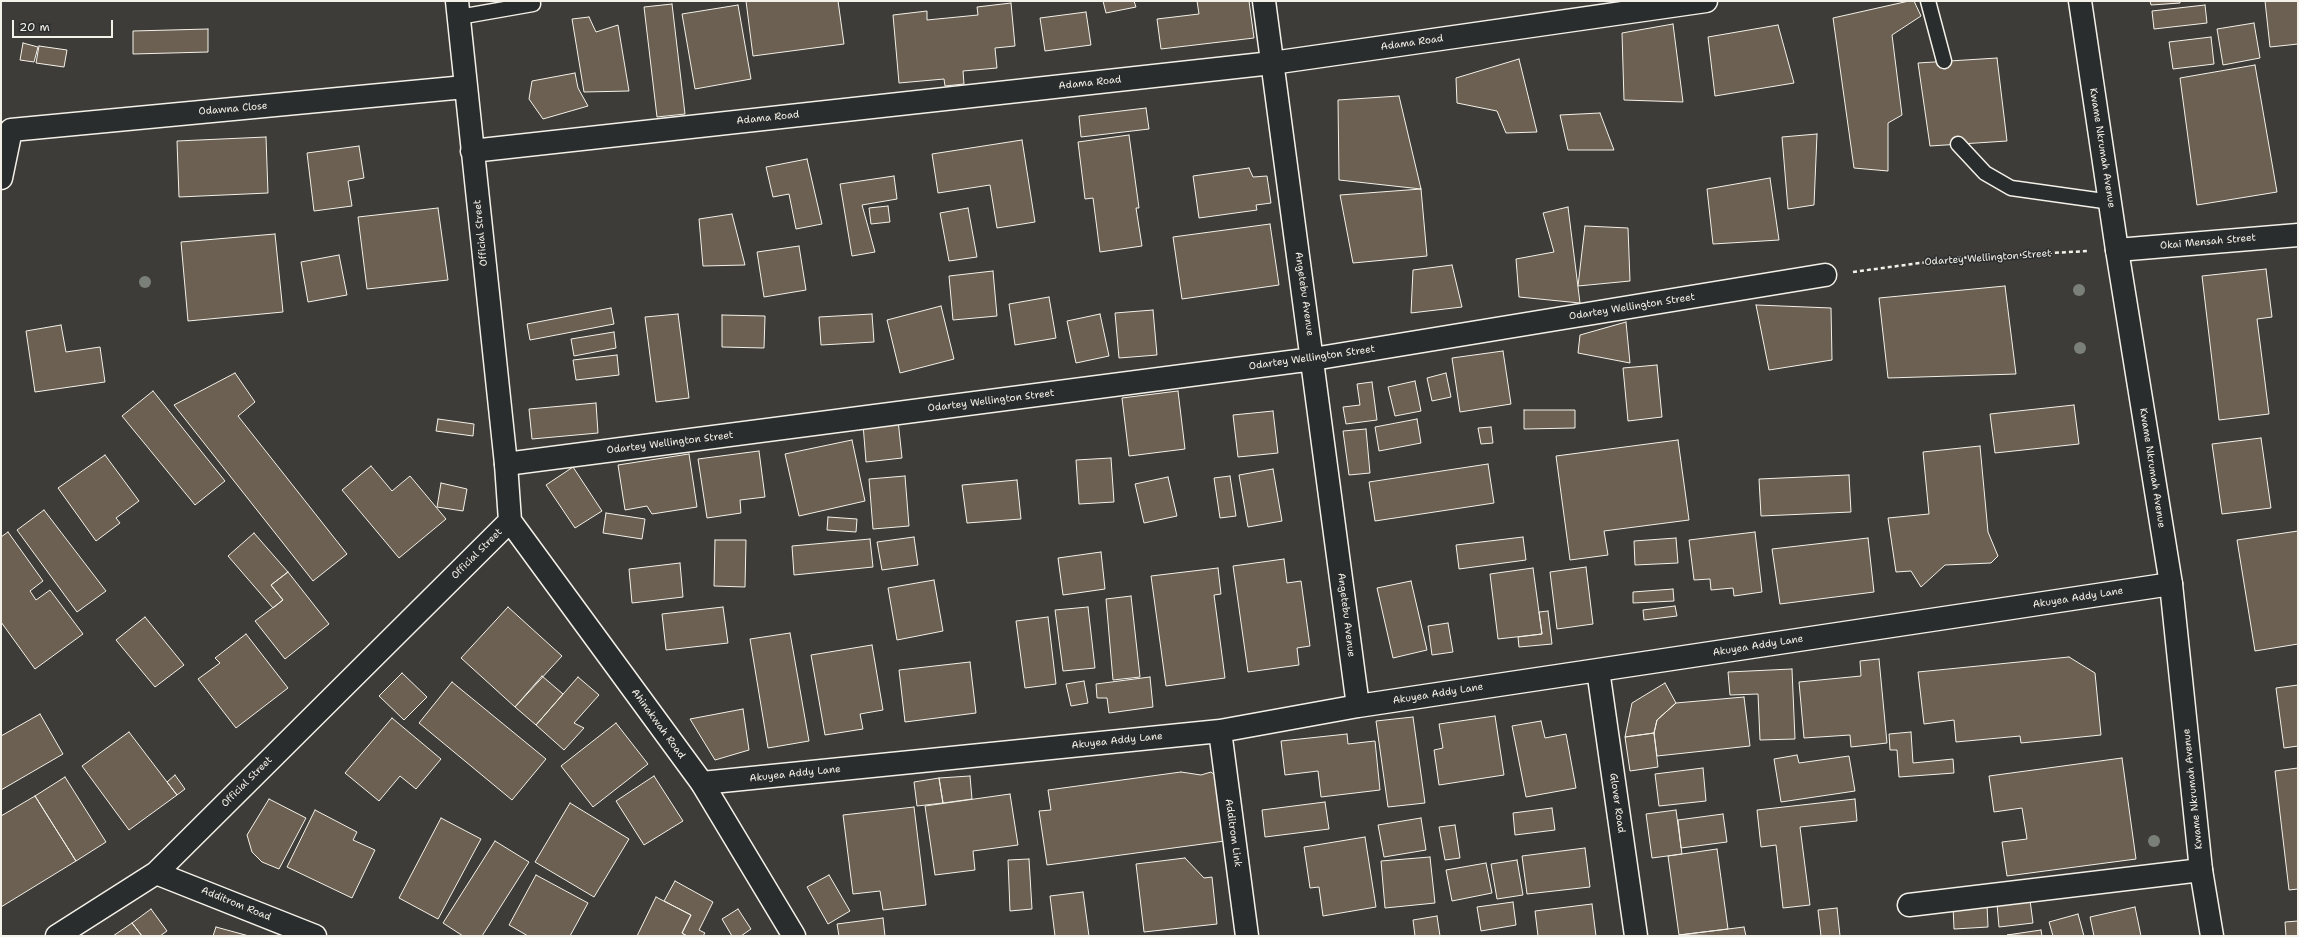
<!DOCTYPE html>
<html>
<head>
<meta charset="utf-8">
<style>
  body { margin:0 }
  #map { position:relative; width:2299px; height:937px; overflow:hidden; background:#3e3c39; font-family:"Shantell Sans",sans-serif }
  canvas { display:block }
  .frame { position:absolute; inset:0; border:2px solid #f4f1e8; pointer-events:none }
  .scale { position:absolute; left:12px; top:20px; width:101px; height:18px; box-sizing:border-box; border:2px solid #f4f1e8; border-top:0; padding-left:5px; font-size:12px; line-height:14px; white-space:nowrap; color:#f4f1e8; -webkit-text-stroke:3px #2a2d2e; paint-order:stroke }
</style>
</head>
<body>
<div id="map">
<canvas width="2299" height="937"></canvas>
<div class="frame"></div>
<div class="scale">20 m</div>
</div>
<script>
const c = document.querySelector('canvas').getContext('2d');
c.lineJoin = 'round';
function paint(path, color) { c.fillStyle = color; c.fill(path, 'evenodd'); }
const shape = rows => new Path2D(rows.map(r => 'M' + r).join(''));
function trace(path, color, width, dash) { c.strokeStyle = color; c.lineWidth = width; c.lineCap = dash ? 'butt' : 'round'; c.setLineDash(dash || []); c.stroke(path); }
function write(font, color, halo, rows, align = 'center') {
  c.font = font + ' "Shantell Sans",sans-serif'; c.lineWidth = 3; c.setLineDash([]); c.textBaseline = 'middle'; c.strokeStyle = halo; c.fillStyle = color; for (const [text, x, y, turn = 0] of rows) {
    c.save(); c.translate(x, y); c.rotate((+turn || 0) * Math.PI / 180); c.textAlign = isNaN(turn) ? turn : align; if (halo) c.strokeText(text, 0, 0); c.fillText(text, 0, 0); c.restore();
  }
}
const building = shape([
  [746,1,838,1,844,44,753,56,746,1],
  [1103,1,1134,1,1136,7,1106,13,1103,1],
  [1197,1,1249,1,1254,38,1161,49,1157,19,1199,14,1197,1],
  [1909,1,1914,1,1921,16,1892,35,1902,115,1888,123,1888,171,1854,168,1833,18,1909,1],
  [2150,1,2180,1,2180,3,2151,5,2150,1],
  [2265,1,2298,1,2298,44,2270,47,2265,1],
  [1011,3,1015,46,995,48,997,68,963,71,964,84,945,86,944,79,899,83,893,15,927,11,927,20,978,15,977,7,1011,3],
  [672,4,685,114,657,117,644,7,672,4],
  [738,5,751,79,695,89,682,14,738,5],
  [2205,5,2207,23,2154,29,2152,11,2205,5],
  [1086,12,1091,45,1045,51,1040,18,1086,12],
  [589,17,596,32,618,25,629,91,584,92,572,19,589,17],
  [2254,23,2260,58,2223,65,2217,29,2254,23],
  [1673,24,1683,102,1624,100,1622,33,1673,24],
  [1778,25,1794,83,1715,96,1708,37,1778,25],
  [208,29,208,52,133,54,133,31,208,29],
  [2211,37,2214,64,2173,69,2169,42,2211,37],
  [23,43,38,47,34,62,20,60,23,43],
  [39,46,67,50,64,67,36,63,39,46],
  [1997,58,2007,141,1930,146,1918,63,1997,58],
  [1519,59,1537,132,1506,133,1497,111,1457,103,1456,78,1519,59],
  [2255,65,2277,192,2197,205,2180,78,2255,65],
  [575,73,578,88,588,106,543,119,529,99,532,81,575,73],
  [1399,96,1421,189,1339,180,1338,100,1399,96],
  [1146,108,1149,129,1081,137,1079,116,1146,108],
  [1600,113,1614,150,1568,150,1560,115,1600,113],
  [1817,134,1814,205,1788,209,1782,137,1817,134],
  [1129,135,1139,208,1136,208,1142,246,1100,252,1093,198,1085,199,1078,142,1129,135],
  [266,137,268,193,179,197,177,141,266,137],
  [1022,140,1035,222,997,228,990,185,938,193,932,154,1022,140],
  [359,146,364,178,348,181,352,206,314,211,307,153,359,146],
  [807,159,822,224,796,229,789,194,773,197,766,167,807,159],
  [1249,168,1253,177,1267,176,1271,203,1256,205,1257,210,1199,218,1193,176,1249,168],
  [894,176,897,199,862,205,875,252,852,256,840,184,894,176],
  [1770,178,1779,240,1713,244,1707,189,1770,178],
  [1421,189,1427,256,1353,263,1340,195,1421,189],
  [888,206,890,222,871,224,869,208,888,206],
  [1568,207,1580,303,1519,297,1516,259,1554,252,1543,213,1568,207],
  [438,208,448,280,367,289,358,217,438,208],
  [968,208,977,257,949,261,940,213,968,208],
  [732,214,745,265,703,266,699,219,732,214],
  [1270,224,1279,285,1182,299,1173,237,1270,224],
  [1585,226,1628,228,1630,281,1578,286,1585,226],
  [275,234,283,312,188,321,181,242,275,234],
  [799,246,806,290,764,297,757,252,799,246],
  [339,255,347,295,308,302,301,262,339,255],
  [1452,265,1462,307,1411,313,1413,270,1452,265],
  [2266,269,2272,317,2257,319,2269,414,2219,420,2202,276,2266,269],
  [993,271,997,316,953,320,949,276,993,271],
  [2005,286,2016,374,1888,378,1879,298,2005,286],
  [1049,297,1056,338,1015,345,1009,304,1049,297],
  [1756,305,1831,308,1832,360,1769,370,1756,305],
  [941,306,954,359,900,373,887,320,941,306],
  [611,308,614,324,530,340,527,324,611,308],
  [1153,310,1157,355,1119,358,1115,313,1153,310],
  [678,314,689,398,656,402,645,317,678,314],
  [872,314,874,342,821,345,819,317,872,314],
  [1100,314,1109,356,1076,363,1067,321,1100,314],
  [722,315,765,316,764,348,722,347,722,315],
  [1626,322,1630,363,1578,353,1580,335,1626,322],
  [61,325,66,352,100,347,105,382,35,392,26,331,61,325],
  [614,332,616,348,574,356,571,339,614,332],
  [1503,351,1511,404,1460,412,1452,358,1503,351],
  [617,355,619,375,576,380,573,360,617,355],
  [1657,365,1662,417,1628,421,1623,368,1657,365],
  [235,373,255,402,238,416,347,554,313,581,174,405,235,373],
  [1446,373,1451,397,1432,401,1427,378,1446,373],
  [1415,381,1421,411,1395,416,1388,387,1415,381],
  [1372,382,1377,420,1346,424,1343,407,1360,405,1357,384,1372,382],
  [153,391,225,481,195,505,122,416,153,391],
  [1178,391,1185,449,1129,456,1122,398,1178,391],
  [596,403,598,433,532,439,529,409,596,403],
  [2074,405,2079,444,1995,453,1990,414,2074,405],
  [1524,410,1575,410,1575,428,1524,429,1524,410],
  [1273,411,1278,453,1238,457,1233,415,1273,411],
  [438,419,474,424,473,436,436,431,438,419],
  [1417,419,1421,443,1379,451,1375,427,1417,419],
  [898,420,902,458,866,462,863,424,898,420],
  [1491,427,1493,443,1481,444,1478,428,1491,427],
  [1366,429,1370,473,1349,475,1343,431,1366,429],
  [2261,438,2271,508,2222,514,2212,444,2261,438],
  [852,440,865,501,799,516,785,454,852,440],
  [1678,440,1689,520,1604,531,1608,555,1570,560,1556,456,1678,440],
  [1980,446,1988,532,1998,556,1991,563,1945,565,1921,587,1911,571,1896,572,1888,518,1929,514,1923,452,1980,446],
  [759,451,765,497,740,500,741,513,707,518,698,459,759,451],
  [689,454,697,507,652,514,647,506,625,510,618,465,689,454],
  [105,455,139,501,116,518,120,523,96,541,58,488,105,455],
  [1111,458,1114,502,1079,504,1076,460,1111,458],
  [1488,464,1494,503,1375,521,1369,482,1488,464],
  [371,466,392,491,410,476,446,519,399,558,342,490,371,466],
  [573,467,602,511,575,528,546,485,573,467],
  [1273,469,1282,521,1248,527,1239,475,1273,469],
  [1849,475,1851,512,1761,516,1759,479,1849,475],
  [905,476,909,526,873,529,869,479,905,476],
  [1230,476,1236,516,1220,518,1214,478,1230,476],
  [1168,477,1177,516,1144,523,1135,484,1168,477],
  [1017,480,1021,519,967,523,962,485,1017,480],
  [441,483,467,489,463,511,437,507,441,483],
  [44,510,106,591,77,612,17,530,44,510],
  [606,513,645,519,642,539,603,533,606,513],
  [828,517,857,519,856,532,827,530,828,517],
  [2298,531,2298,644,2255,651,2237,540,2298,531],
  [8,532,43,581,30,591,36,600,50,590,83,634,35,669,1,622,1,537,8,532],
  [1755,532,1762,592,1734,596,1733,588,1711,590,1710,579,1694,580,1689,540,1755,532],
  [254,533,288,572,271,585,283,600,273,608,228,556,254,533],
  [914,537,918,565,882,570,877,542,914,537],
  [1523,537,1526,560,1459,569,1456,545,1523,537],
  [1676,538,1678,563,1635,565,1634,541,1676,538],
  [1868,538,1874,592,1780,604,1772,549,1868,538],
  [870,539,873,567,794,575,792,546,870,539],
  [715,540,746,540,745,587,714,586,715,540],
  [1101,552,1105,589,1063,595,1058,558,1101,552],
  [1284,559,1287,583,1301,581,1310,646,1297,648,1299,665,1248,672,1233,566,1284,559],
  [680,563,683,597,632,603,629,569,680,563],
  [1586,567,1593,624,1557,629,1550,572,1586,567],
  [1218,568,1221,594,1214,595,1225,678,1166,686,1151,576,1218,568],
  [1533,568,1542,634,1498,639,1490,574,1533,568],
  [288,572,329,624,285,659,255,621,283,600,271,585,288,572],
  [934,580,943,631,897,640,888,588,934,580],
  [1411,581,1427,650,1393,658,1377,588,1411,581],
  [1673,589,1674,601,1633,603,1633,592,1673,589],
  [1131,596,1140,677,1113,680,1106,599,1131,596],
  [1675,606,1677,616,1644,620,1643,610,1675,606],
  [508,607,562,656,515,707,461,658,508,607],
  [723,607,728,643,666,650,662,614,723,607],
  [1088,607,1095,668,1063,671,1055,610,1088,607],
  [1548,611,1552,644,1519,647,1518,637,1542,634,1539,612,1548,611],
  [145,617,184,665,155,687,116,640,145,617],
  [1048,617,1056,684,1025,688,1016,621,1048,617],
  [1448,623,1453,652,1432,655,1428,626,1448,623],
  [790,633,809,741,768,748,750,639,790,633],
  [246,634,288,688,236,728,198,679,220,663,215,658,246,634],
  [872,645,883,710,860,714,863,729,825,735,811,655,872,645],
  [2069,657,2095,673,2101,735,2021,743,2020,736,1956,742,1954,720,1924,724,1918,672,2069,657],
  [1879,659,1887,743,1851,747,1850,735,1804,738,1799,682,1861,676,1860,661,1879,659],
  [970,662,976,713,905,722,899,670,970,662],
  [1792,669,1795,739,1760,740,1758,694,1730,695,1728,672,1792,669],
  [402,673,427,697,404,720,379,696,402,673],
  [542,676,563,694,536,725,515,707,542,676],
  [578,677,599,695,574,723,584,728,564,750,536,725,578,677],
  [1150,677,1153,707,1109,713,1107,698,1097,698,1096,684,1150,677],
  [1084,681,1088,703,1071,706,1066,684,1084,681],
  [452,682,546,759,512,800,419,723,452,682],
  [1665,683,1676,703,1657,720,1654,733,1625,737,1632,703,1665,683],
  [2298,685,2298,746,2284,748,2276,688,2298,685],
  [1744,697,1750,746,1657,756,1654,733,1657,720,1676,703,1744,697],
  [743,709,749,750,715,760,690,719,743,709],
  [40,714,63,754,1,790,1,736,40,714],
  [1495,716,1504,775,1439,785,1434,750,1443,748,1439,724,1495,716],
  [1413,717,1425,803,1388,807,1376,721,1413,717],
  [392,718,441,759,416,789,400,776,379,801,345,773,392,718],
  [1541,721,1545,738,1566,734,1576,788,1526,797,1512,726,1541,721],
  [616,723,648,764,593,807,561,766,616,723],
  [129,732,177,795,129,830,82,766,129,732],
  [1911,732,1913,763,1953,759,1954,773,1899,777,1897,750,1890,750,1889,734,1911,732],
  [1654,733,1658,767,1630,771,1625,737,1654,733],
  [1347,734,1348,744,1375,741,1380,790,1321,797,1318,771,1285,775,1281,741,1347,734],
  [1797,755,1799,763,1849,756,1855,791,1781,802,1774,759,1797,755],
  [2122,758,2136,859,2007,876,2002,842,2027,839,2022,808,1994,812,1989,776,2122,758],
  [1703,768,1706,801,1659,806,1655,774,1703,768],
  [2298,768,2298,889,2289,890,2275,771,2298,768],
  [1181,772,1201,775,1211,772,1220,780,1225,841,1047,865,1039,811,1051,810,1048,790,1181,772],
  [175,775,185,789,177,795,167,782,175,775],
  [654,776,683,821,644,845,616,801,654,776],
  [970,776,972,799,943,803,939,778,970,776],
  [65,777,106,842,76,861,35,796,65,777],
  [939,778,943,803,917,806,914,782,939,778],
  [1010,794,1018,845,973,851,975,870,935,875,925,806,1010,794],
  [35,796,76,861,1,907,1,816,35,796],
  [269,799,306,818,279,869,262,862,252,852,247,835,269,799],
  [1855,799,1857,821,1800,827,1810,905,1783,908,1776,845,1761,847,1757,810,1855,799],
  [1325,802,1329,829,1265,837,1262,810,1325,802],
  [570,803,629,839,594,897,535,862,570,803],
  [914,807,926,905,883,910,880,891,853,894,843,815,914,807],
  [1552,808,1555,830,1515,835,1513,813,1552,808],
  [315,810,357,832,353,840,375,850,352,898,287,867,315,810],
  [1676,810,1682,854,1652,858,1646,814,1676,810],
  [1723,814,1727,842,1681,848,1678,820,1723,814],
  [441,818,481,839,438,919,399,898,441,818],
  [1421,818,1426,850,1384,857,1378,825,1421,818],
  [1455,825,1460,858,1445,860,1439,827,1455,825],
  [1365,837,1376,907,1323,916,1319,887,1310,888,1304,847,1365,837],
  [495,841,529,862,482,936,463,936,443,923,495,841],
  [1585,848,1590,887,1527,894,1522,856,1585,848],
  [1717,849,1728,929,1679,935,1668,856,1717,849],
  [1430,857,1435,903,1385,908,1381,861,1430,857],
  [1185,858,1204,878,1212,877,1217,924,1144,932,1136,864,1185,858],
  [1029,859,1032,909,1010,911,1008,860,1029,859],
  [1517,860,1523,895,1497,899,1491,864,1517,860],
  [1486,863,1492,893,1452,901,1446,870,1486,863],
  [536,875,588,903,570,936,528,936,509,925,536,875],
  [829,875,850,911,828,924,807,887,829,875],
  [675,881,713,902,699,930,705,933,703,936,687,936,682,933,691,915,664,901,675,881],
  [1083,892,1089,936,1055,936,1050,896,1083,892],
  [656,897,691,915,682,933,687,936,637,936,656,897],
  [2030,900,2033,923,1999,927,1997,904,2030,900],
  [1513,902,1516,925,1481,931,1477,907,1513,902],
  [1592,904,1596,936,1538,936,1535,911,1592,904],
  [1987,904,1988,927,1954,929,1953,906,1987,904],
  [2135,907,2141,936,2094,936,2090,917,2135,907],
  [1837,908,1840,936,1821,936,1818,910,1837,908],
  [151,909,167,931,160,936,142,936,132,923,151,909],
  [738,909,751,929,741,936,732,936,722,919,738,909],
  [2078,914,2084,936,2053,936,2049,922,2078,914],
  [1437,916,1440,936,1415,936,1413,920,1437,916],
  [883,918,885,936,839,936,837,924,883,918],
  [2298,921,2298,936,2286,936,2285,922,2298,921],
  [132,923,142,936,113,936,132,923],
  [216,927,249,936,213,936,216,927],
  [1744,927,1746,936,1679,935,1728,929,1744,927],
  [2041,930,2042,936,2007,935,2041,930]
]);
paint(building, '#6b6052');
trace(building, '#f4f1e8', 1);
const service = shape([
  [1928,1,1944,61],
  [459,17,533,4],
  [1958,144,1985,173,2011,188,2111,202]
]);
const minor = shape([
  [1264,1,1358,706],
  [1,178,11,130,465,87],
  [2117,250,2298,235],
  [506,464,1313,359,1825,275],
  [1598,670,1636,936],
  [1220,731,1247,936],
  [702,783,1220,731,1358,706,2171,584],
  [1909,905,2201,870]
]);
const tertiary = shape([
  [472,151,1272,63,1706,1],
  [510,521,702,783,794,936],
  [156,873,315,936],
  [57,936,156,873,510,521,506,464,457,1]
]);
const secondary = shape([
  [2080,1,2117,250,2171,584,2201,870,2212,936]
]);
trace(service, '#f4f1e8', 17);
trace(minor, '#f4f1e8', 25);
trace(tertiary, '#f4f1e8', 25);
trace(secondary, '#f4f1e8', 25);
trace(shape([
  [1853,272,1957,258,2089,251]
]), '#f4f1e8', 2.5, [4, 3]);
trace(service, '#2a2d2e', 14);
trace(minor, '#2a2d2e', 22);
trace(tertiary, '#2a2d2e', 22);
trace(secondary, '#2a2d2e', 22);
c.fillStyle = '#7a7f77';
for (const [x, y] of [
  [145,282],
  [2079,290],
  [2080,348],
  [2154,841]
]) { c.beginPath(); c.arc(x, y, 6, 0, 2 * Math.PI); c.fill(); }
write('10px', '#f4f1e8', '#2a2d2e', [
  ["Adama Road",1412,43,-8],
  ["Adama Road",1090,83,-6],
  ["Odawna Close",233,109,-5],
  ["Adama Road",768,118,-6],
  ["Kwame Nkrumah Avenue",2102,148,81],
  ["Official Street",481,233,-96],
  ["Okai Mensah Street",2208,242,-5],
  ["Odartey Wellington Street",1988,258,-4],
  ["Angetebu Avenue",1304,294,82],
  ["Odartey Wellington Street",1632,307,-9],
  ["Odartey Wellington Street",1312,358,-8],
  ["Odartey Wellington Street",991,401,-7],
  ["Odartey Wellington Street",670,443,-7],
  ["Kwame Nkrumah Avenue",2152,468,81],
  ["Official Street",477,554,-45],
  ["Akuyea Addy Lane",2078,598,-9],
  ["Angetebu Avenue",1346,615,83],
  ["Akuyea Addy Lane",1758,646,-9],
  ["Akuyea Addy Lane",1438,694,-9],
  ["Ahinakwah Road",658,724,54],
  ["Akuyea Addy Lane",1117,741,-6],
  ["Akuyea Addy Lane",795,774,-6],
  ["Official Street",247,782,-45],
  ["Kwame Nkrumah Avenue",2193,789,-96],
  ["Glover Road",1617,803,82],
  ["Additrom Link",1233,833,82],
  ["Additrom Road",236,904,22]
]);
</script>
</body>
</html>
